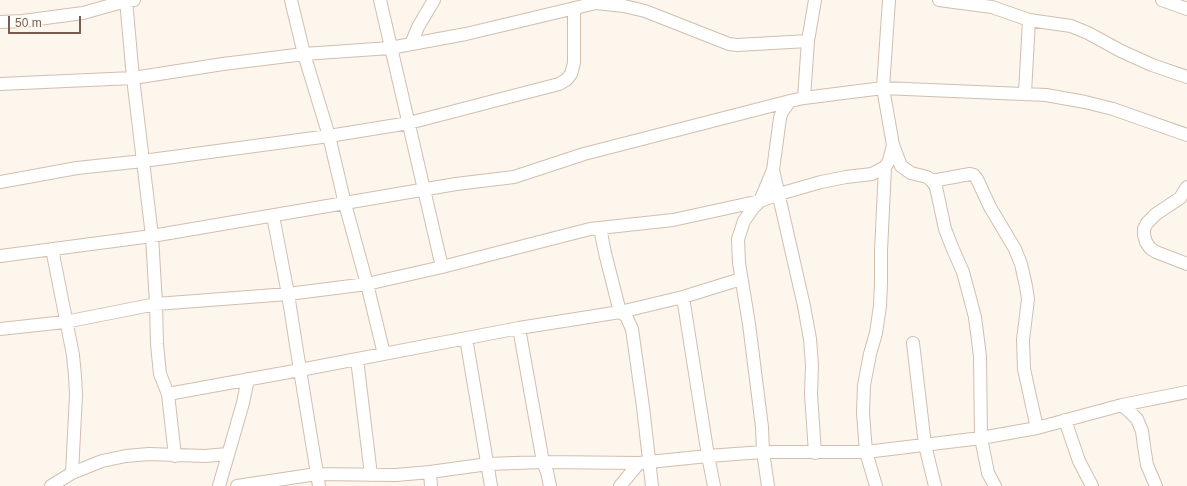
<!DOCTYPE html>
<html>
<head>
<meta charset="utf-8">
<style>
  body { margin:0 }
  #map { position:relative; width:1187px; height:486px; overflow:hidden; background:#fdf6ec; font-family:Arial,sans-serif }
  canvas { display:block }
  .scale { position:absolute; left:8px; top:16px; width:73px; height:18px; box-sizing:border-box; border:2px solid #7a5c4d; border-top:0; padding-left:5px; font-size:12px; line-height:14px; white-space:nowrap; color:#7a5c4d; -webkit-text-stroke:3px #fffaf3; paint-order:stroke }
</style>
</head>
<body>
<div id="map">
<canvas width="1187" height="486"></canvas>
<div class="scale">50 m</div>
</div>
<script>
const c = document.querySelector('canvas').getContext('2d');
c.lineJoin = 'round';
const shape = rows => new Path2D(rows.map(r => 'M' + r).join(''));
function trace(path, color, width, dash) { c.strokeStyle = color; c.lineWidth = width; c.lineCap = dash ? 'butt' : 'round'; c.setLineDash(dash || []); c.stroke(path); }
const minor = shape([
  [126,0,133,78,152,236,156,304,157,344,160,374,168,394,175,456],
  [291,0,304,54,329,136,345,204,367,284,384,354],
  [380,0,442,267],
  [939,0,992,7,1029,20,1071,26,1088,33,1121,51,1152,65,1187,77],
  [1162,0,1187,9],
  [0,22,23,21,83,13,126,1,134,0],
  [411,44,418,27,434,0],
  [0,84,133,78,223,64,304,54,390,48,466,34,596,3,624,6,645,11,729,44,737,45,808,41],
  [1025,93,1029,20],
  [804,98,808,41,815,0],
  [893,145,901,166,911,173,927,177,932,181,936,187,945,229,952,247,963,272,975,317,980,356,981,438,988,473,995,486],
  [773,170,804,306,810,339,812,365,811,394,815,453],
  [932,181,970,174,974,175,977,179,990,207,1015,249,1021,264,1026,286,1028,299,1023,340,1024,369,1037,428],
  [0,182,77,168,143,161,329,136,409,123,559,84,566,80,571,74,574,63,574,8],
  [1187,187,1180,198,1156,214,1147,223,1144,229,1144,235,1146,242,1150,248,1156,252,1187,264],
  [273,216,288,294,300,370,319,486],
  [600,228,605,253,620,312,626,316,632,329,643,407,652,486],
  [52,249,73,355,75,376,76,395,72,473],
  [0,256,152,236,456,184,514,177,584,154,790,101,804,98,883,88,1046,95,1085,102,1113,109,1187,135],
  [683,297,708,456,714,486],
  [519,328,543,462,547,472,550,486],
  [0,329,65,322,156,304,288,294,367,284,442,267,590,229,673,220,760,201,779,194,821,182,846,177,872,174,885,167],
  [466,338,491,486],
  [913,343,925,445,935,486],
  [357,359,371,475],
  [168,394,300,370,519,328,620,312,683,297,741,279],
  [1122,405,1131,413,1137,419,1142,431,1144,446,1147,465,1156,486],
  [1065,420,1079,461,1092,486],
  [430,472,431,486],
  [51,486,72,473,102,461,126,456,149,454,205,456,228,454],
  [219,486,243,403,248,379],
  [237,486,317,474,396,475,430,472,488,464,543,462,639,463],
  [620,486,639,463,708,456,763,452,866,452,981,438,1037,428,1122,405,1187,392],
  [768,486,763,452,762,427,749,324,739,263,738,239,744,221,753,208,760,201,773,170,780,118,782,112,790,101],
  [876,486,866,452,863,413,864,385,870,354,876,333,880,306,881,283,881,251,885,167,889,161,893,145,883,88,889,0]
]);
trace(minor, '#d1beb0', 14);
trace(minor, '#fff', 12);
</script>
</body>
</html>
